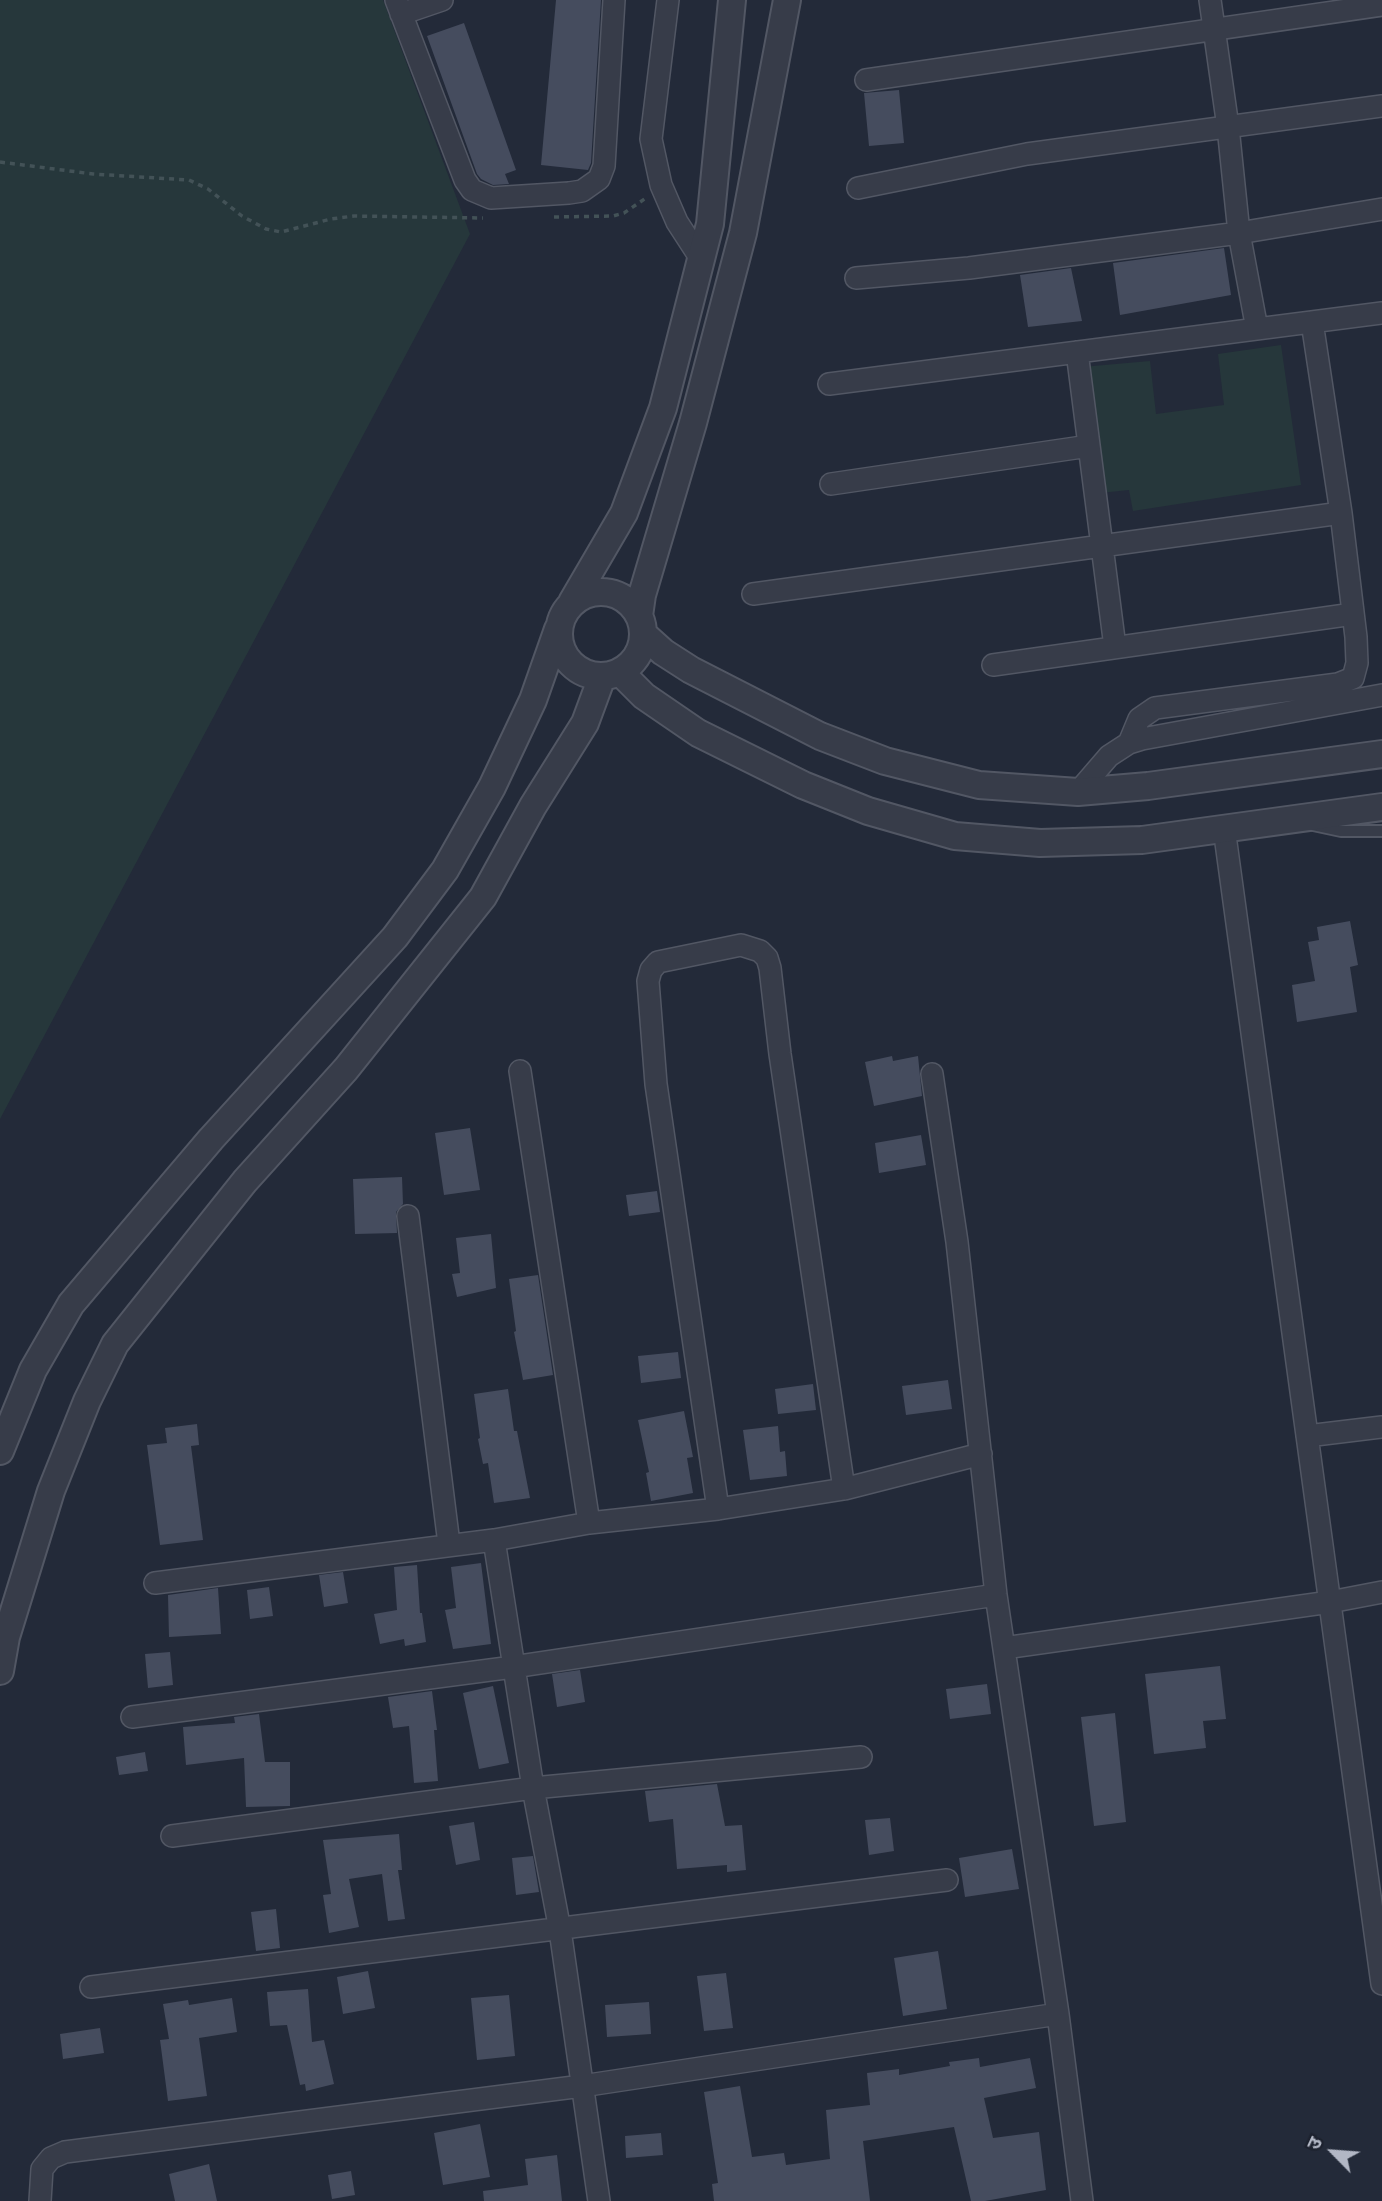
<!DOCTYPE html>
<html>
<head>
<meta charset="utf-8">
<style>
  body { margin:0 }
  #map { position:relative; width:1382px; height:2201px; overflow:hidden; background:#232a39; font-family:Mulish,"Noto Sans Devanagari",sans-serif }
  canvas { display:block }
  .north { position:absolute; left:1298px; top:2117px; width:70px; height:70px; -webkit-text-stroke:5px #1c212e; paint-order:stroke; rotate:295deg; font-size:19px; font-weight:700; line-height:28px; text-align:center; color:#b2b7c5 }
  .north::after { content:''; display:block; margin:auto; width:24px; height:32px; background:#b2b7c5; clip-path:polygon(50% 0,100% 100%,50% 72%,0 100%) }
</style>
</head>
<body>
<div id="map">
<canvas width="1382" height="2201"></canvas>
<div class="north">उ</div>
</div>
<script>
const c = document.querySelector('canvas').getContext('2d');
c.lineJoin = 'round';
function paint(path, color) { c.fillStyle = color; c.fill(path, 'evenodd'); }
const shape = rows => new Path2D(rows.map(r => 'M' + r).join(''));
function trace(path, color, width, dash) { c.strokeStyle = color; c.lineWidth = width; c.lineCap = dash ? 'butt' : 'round'; c.setLineDash(dash || []); c.stroke(path); }
paint(shape([
  [0,0,383,0,470,234,0,1119],
  [1281,345,1301,485,1133,511,1129,490,1100,493,1082,367,1150,361,1156,414,1224,405,1218,354]
]), '#26373b');
paint(shape([
  [556,0,601,0,591,163,588,170,541,165],
  [464,23,516,170,505,174,509,184,493,185,481,179,477,174,427,36],
  [899,90,904,143,869,146,864,93],
  [1224,248,1231,295,1120,315,1113,263],
  [1071,268,1082,321,1028,327,1020,275],
  [1350,921,1358,965,1350,967,1357,1012,1297,1022,1292,985,1315,981,1308,942,1319,940,1317,927],
  [892,1056,893,1061,918,1056,922,1096,874,1106,865,1062],
  [470,1128,480,1190,444,1195,435,1133],
  [921,1135,926,1165,879,1173,875,1143],
  [402,1177,403,1204,396,1212,397,1233,355,1234,353,1179],
  [657,1191,660,1212,629,1216,626,1195],
  [491,1234,496,1288,457,1297,452,1274,460,1273,456,1238],
  [538,1275,553,1375,523,1380,514,1332,516,1331,509,1279],
  [678,1352,681,1378,641,1383,638,1356],
  [948,1380,952,1409,906,1415,902,1386],
  [813,1384,816,1410,778,1414,775,1389],
  [508,1389,514,1431,517,1431,530,1498,494,1503,488,1463,483,1464,478,1439,480,1438,474,1394],
  [684,1411,693,1457,687,1458,693,1493,651,1501,646,1473,649,1472,638,1420],
  [197,1424,199,1445,191,1446,203,1540,160,1545,147,1445,167,1443,165,1428],
  [778,1426,780,1452,785,1451,787,1476,750,1480,743,1430],
  [481,1563,491,1644,453,1649,445,1610,456,1608,451,1567],
  [417,1565,420,1613,422,1613,426,1642,405,1646,404,1639,380,1644,374,1614,397,1610,394,1567],
  [343,1572,348,1603,324,1607,319,1575],
  [269,1587,273,1616,250,1619,247,1590],
  [218,1588,221,1634,169,1637,168,1595],
  [170,1652,173,1685,148,1688,145,1654],
  [1220,1666,1226,1719,1203,1721,1206,1748,1154,1754,1145,1674],
  [580,1670,585,1702,557,1707,552,1674],
  [987,1684,991,1714,950,1719,946,1689],
  [493,1686,509,1763,479,1769,463,1693],
  [432,1691,437,1730,434,1730,438,1781,414,1783,409,1726,393,1728,388,1697],
  [1115,1713,1126,1822,1094,1826,1081,1717],
  [259,1714,265,1762,290,1762,290,1806,246,1807,244,1758,186,1765,183,1727,235,1723,234,1717],
  [145,1752,148,1771,119,1775,116,1757],
  [717,1784,725,1826,742,1825,746,1870,727,1872,727,1865,677,1869,673,1819,649,1822,645,1791],
  [890,1818,894,1851,869,1855,865,1820],
  [474,1822,480,1860,456,1865,449,1826],
  [399,1834,402,1870,398,1870,405,1919,388,1921,382,1874,349,1879,359,1927,329,1933,323,1895,331,1894,323,1840],
  [1012,1849,1019,1889,965,1897,959,1858],
  [533,1856,539,1892,516,1895,512,1858],
  [276,1909,280,1948,256,1951,251,1912],
  [938,1951,947,2009,903,2016,894,1958],
  [368,1971,375,2008,343,2014,337,1977],
  [726,1973,733,2028,704,2031,697,1976],
  [308,1989,312,2042,324,2040,334,2084,306,2091,305,2084,300,2085,287,2025,270,2026,267,1992],
  [509,1995,515,2056,477,2060,471,1998],
  [232,1998,237,2032,199,2038,207,2096,168,2101,160,2040,169,2039,163,2004,188,2000,189,2005],
  [649,2002,651,2034,607,2037,605,2005],
  [100,2028,104,2053,63,2059,60,2034],
  [979,2058,980,2067,1030,2058,1036,2088,984,2098,993,2138,1039,2132,1046,2190,985,2201,971,2201,954,2127,863,2141,870,2201,714,2201,712,2184,718,2183,704,2092,740,2086,752,2157,784,2153,786,2165,830,2159,826,2110,870,2105,867,2073,899,2069,899,2075,950,2066,949,2062],
  [480,2124,490,2177,443,2185,434,2133],
  [661,2133,663,2155,626,2158,625,2136],
  [557,2155,562,2201,484,2201,483,2191,528,2185,525,2159],
  [209,2164,217,2201,175,2201,169,2174],
  [351,2171,355,2195,332,2199,328,2175]
]), '#454c5e');
const service = shape([
  [1313,825,1341,831,1382,831]
]);
const minor = shape([
  [396,0,465,180,472,190,491,198,569,193,582,191,599,179,604,166,614,0],
  [668,0,651,139,661,185,677,222,701,259],
  [1210,0,1228,127,1239,233,1257,329],
  [401,14,442,0],
  [866,80,1382,5],
  [858,188,1027,154,1382,106],
  [856,278,969,268,1239,233,1382,209],
  [1077,352,1115,647],
  [829,384,1382,313],
  [831,484,1089,446],
  [753,594,1341,513],
  [993,665,1353,614],
  [1129,743,1139,719,1155,708,1338,684,1353,678,1357,663,1356,637,1341,513,1312,322],
  [1078,792,1109,756,1129,743,1142,739,1382,695],
  [1224,828,1382,1984],
  [520,1071,589,1523],
  [932,1074,957,1242,996,1595,1058,2014,1082,2201],
  [408,1216,449,1544],
  [1307,1436,1382,1427],
  [718,1509,656,1084,648,981,651,970,658,962,741,945,760,951,767,958,770,968,780,1054,844,1489],
  [494,1540,533,1788,560,1930,599,2201],
  [155,1583,494,1540,589,1523,718,1509,844,1489,981,1454],
  [1004,1648,1330,1602,1382,1592],
  [132,1717,513,1667,996,1595],
  [172,1836,533,1788,861,1757],
  [91,1987,947,1880],
  [40,2201,42,2169,51,2158,65,2152,582,2086,1058,2014]
]);
const tertiary = shape([
  '559 634a42 42 0 1 1 84 0a42 42 0 1 1-84 0Z',
  [572,602,624,513,663,408,710,224,732,0],
  [639,616,642,595,693,423,743,233,787,0],
  [643,634,663,652,691,670,820,736,885,761,979,785,1078,792,1148,786,1382,754],
  [620,672,644,696,698,733,803,785,868,811,955,836,1040,843,1142,840,1382,807],
  [0,1451,33,1370,71,1304,211,1139,395,937,445,870,492,787,533,700,558,629],
  [0,1671,6,1637,51,1491,87,1401,115,1344,245,1181,346,1069,483,897,533,806,585,723,602,677]
]);
trace(service, '#525764', 14);
trace(minor, '#525764', 24);
trace(tertiary, '#525764', 30);
trace(shape([
  [0,162,93,174,189,180,208,189,242,216,266,229,281,232,331,219,354,216,483,218],
  [554,217,613,216,624,213,646,198]
]), '#435257', 3.5, [5, 5]);
trace(service, '#373c49', 10);
trace(minor, '#373c49', 21);
trace(tertiary, '#373c49', 26);
</script>
</body>
</html>
